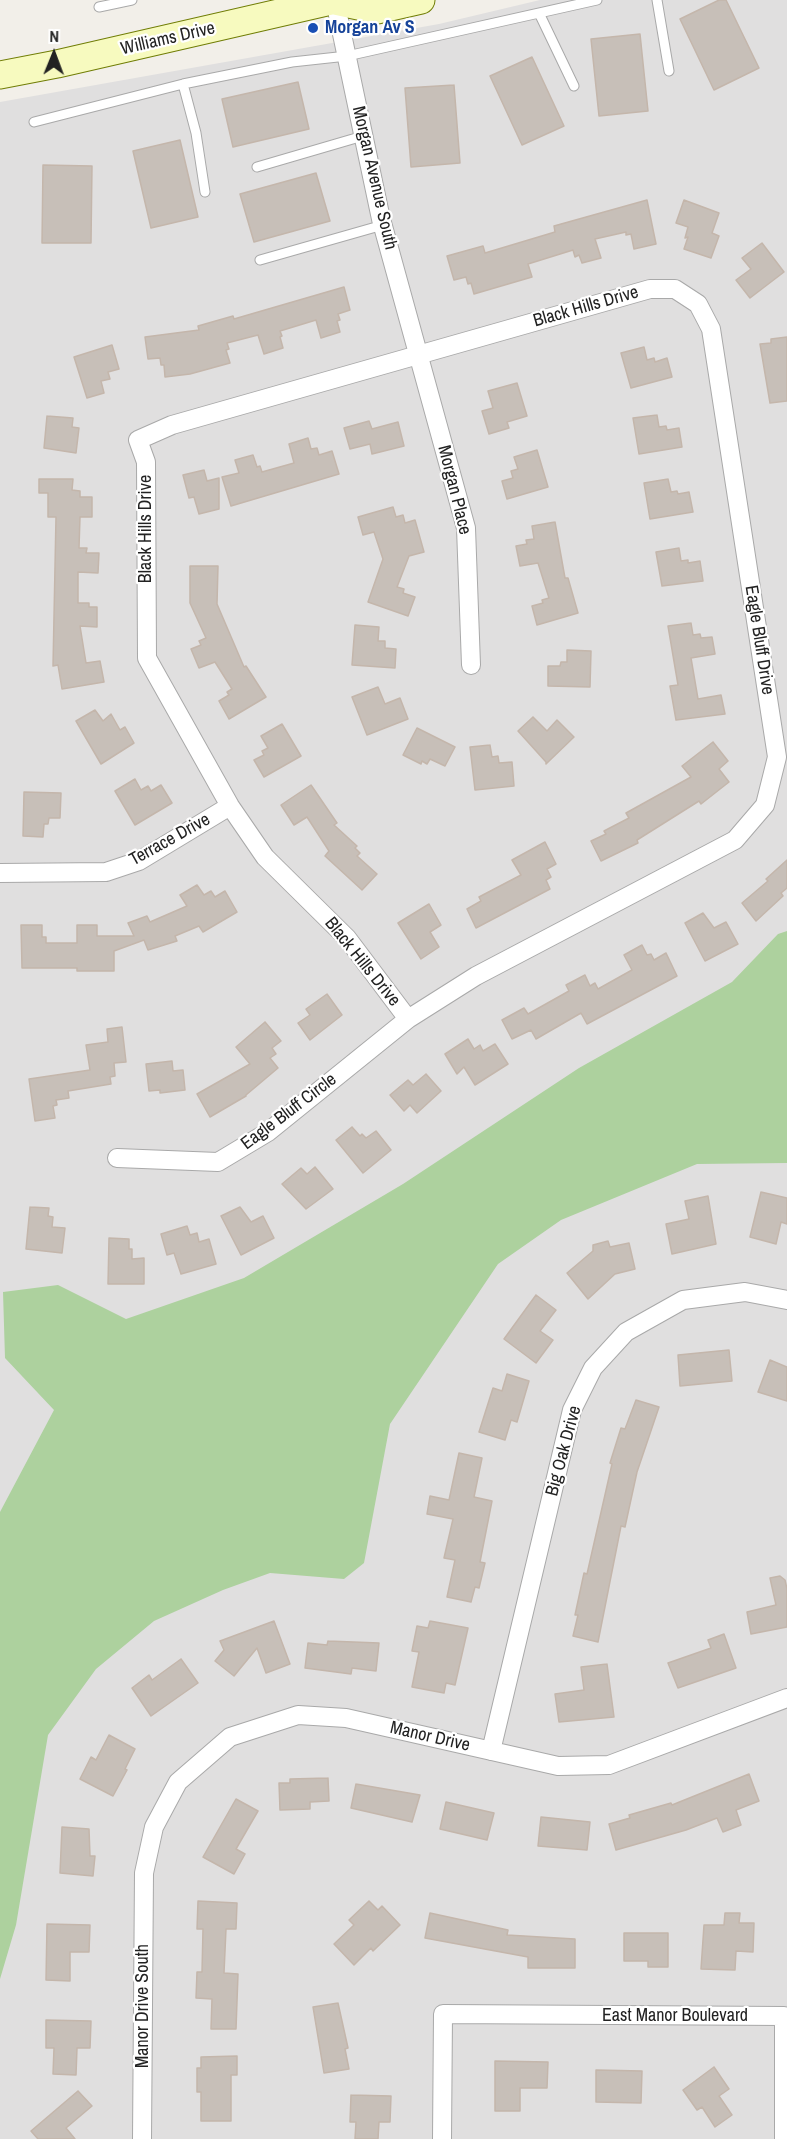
<!DOCTYPE html>
<html>
<head>
<meta charset="utf-8">
<style>
  body { margin:0 }
  #map { position:relative; width:787px; height:2139px; overflow:hidden; background:#f2efe9; font-family:"Archivo Narrow",sans-serif }
  canvas { display:block }
  .north { position:absolute; left:24px; top:24px; width:60px; height:60px; -webkit-text-stroke:4px #fff; paint-order:stroke; rotate:1deg; font-size:16px; font-weight:700; line-height:24px; text-align:center; color:#222 }
  .north::after { content:''; display:block; margin:auto; width:21px; height:27px; background:#222; clip-path:polygon(50% 0,100% 100%,50% 72%,0 100%) }
</style>
</head>
<body>
<div id="map">
<canvas width="787" height="2139"></canvas>
<div class="north">N</div>
</div>
<script>
const c = document.querySelector('canvas').getContext('2d');
c.lineJoin = 'round';
function paint(path, color) { c.fillStyle = color; c.fill(path, 'evenodd'); }
const shape = rows => new Path2D(rows.map(r => 'M' + r).join(''));
function trace(path, color, width, dash) { c.strokeStyle = color; c.lineWidth = width; c.lineCap = dash ? 'butt' : 'round'; c.setLineDash(dash || []); c.stroke(path); }
function write(font, color, halo, rows, align = 'center') {
  c.font = font + ' "Archivo Narrow",sans-serif'; c.lineWidth = 4.5; c.setLineDash([]); c.textBaseline = 'middle'; c.strokeStyle = halo; c.fillStyle = color; for (const [text, x, y, turn = 0] of rows) {
    c.save(); c.translate(x, y); c.rotate((+turn || 0) * Math.PI / 180); c.textAlign = isNaN(turn) ? turn : align; if (halo) c.strokeText(text, 0, 0); c.fillText(text, 0, 0); c.restore();
  }
}
paint(shape([
  [540,0,787,0,787,2139,0,2139,0,102,439,24]
]), '#e0dfdf');
paint(shape([
  [787,931,787,1163,697,1164,561,1220,498,1264,390,1424,364,1563,344,1579,270,1573,223,1590,154,1621,96,1669,48,1735,16,1925,0,1979,0,1512,54,1410,5,1358,3,1292,58,1285,126,1319,244,1278,403,1184,579,1068,732,982,778,934]
]), '#add19e');
const building = shape([
  [719,0,726,0,759,68,714,90,680,19,719,0],
  [640,34,648,111,599,116,591,39,640,34],
  [532,57,564,126,522,145,490,76,532,57],
  [298,82,309,129,233,147,222,99,298,82],
  [454,85,460,163,411,167,405,88,454,85],
  [180,140,198,217,151,228,133,151,180,140],
  [43,165,92,166,91,243,42,243,43,165],
  [316,173,330,221,254,242,240,194,316,173],
  [647,200,656,244,634,249,631,234,626,235,626,232,595,239,601,258,582,263,579,255,575,257,573,250,528,264,532,277,474,294,471,283,468,284,466,277,454,280,447,256,483,246,485,253,555,232,554,226,647,200],
  [684,200,719,213,712,233,719,236,711,258,684,249,688,237,685,238,688,227,676,223,684,200],
  [762,243,784,272,750,298,736,280,751,269,742,258,762,243],
  [344,287,350,310,338,314,340,320,337,321,340,332,321,338,316,320,280,331,282,336,280,337,283,348,264,354,258,335,227,343,229,349,226,350,230,363,190,374,165,377,164,365,161,365,160,358,148,359,145,337,199,330,198,326,233,316,234,319,344,287],
  [787,337,787,401,770,403,760,344,771,343,771,339,787,337],
  [112,345,119,369,108,372,110,379,101,381,104,393,87,398,74,357,112,345],
  [644,347,647,360,654,358,655,362,667,358,672,377,631,388,621,353,644,347],
  [517,383,527,416,507,422,509,428,489,434,482,411,493,408,488,391,517,383],
  [657,415,659,427,666,426,667,430,679,428,682,447,639,454,633,418,657,415],
  [47,416,73,418,72,427,79,428,76,453,44,448,47,416],
  [369,421,372,429,398,422,404,446,372,454,370,444,350,449,344,428,369,421],
  [308,438,311,449,317,448,319,455,332,451,339,474,231,506,222,477,239,473,235,460,253,455,257,467,260,466,262,472,294,463,289,444,308,438],
  [537,450,548,487,507,499,502,481,513,478,511,471,518,469,514,457,537,450],
  [204,470,207,481,219,478,219,509,199,514,194,497,189,498,183,475,204,470],
  [39,479,73,479,72,490,80,491,80,497,92,497,92,517,80,517,79,548,87,548,86,553,99,553,98,573,78,572,78,603,89,603,89,607,97,607,97,627,80,626,86,663,100,661,104,682,62,689,58,665,53,666,56,517,48,517,48,493,39,493,39,479],
  [668,479,671,492,677,491,678,494,689,492,693,512,650,519,644,483,668,479],
  [393,507,396,517,403,515,405,523,415,520,424,552,409,556,397,587,404,589,403,593,415,597,408,616,368,602,383,559,374,532,363,535,358,517,393,507],
  [555,522,565,578,568,578,578,613,537,625,532,606,543,603,542,600,549,598,538,563,520,566,516,546,527,544,526,540,534,539,532,526,555,522],
  [679,548,681,561,688,560,688,563,700,561,703,581,662,586,656,552,679,548],
  [190,566,218,566,217,604,244,667,246,666,266,697,229,719,219,701,229,695,227,692,232,689,215,662,199,668,191,649,201,645,199,641,206,638,190,603,190,566],
  [691,623,693,635,700,634,701,638,712,637,715,654,691,658,698,699,721,695,725,714,676,720,670,686,678,685,668,626,691,623],
  [355,625,379,627,378,641,385,641,385,648,396,649,395,668,352,665,355,625],
  [567,650,591,651,590,687,548,686,548,666,560,666,561,662,567,662,567,650],
  [378,687,385,704,400,698,408,719,367,735,352,697,378,687],
  [95,710,103,721,111,714,120,730,125,727,134,743,101,764,76,721,95,710],
  [533,717,547,731,557,720,574,737,546,764,546,762,518,731,533,717],
  [282,724,301,756,264,777,254,760,264,755,262,751,268,748,261,736,282,724],
  [417,728,455,747,445,766,430,759,427,764,422,761,421,764,403,755,417,728],
  [713,742,728,761,719,769,729,782,701,804,699,801,637,840,638,843,601,861,591,841,606,834,604,831,629,818,626,813,691,777,682,766,713,742],
  [490,745,492,757,498,756,499,763,512,762,514,786,475,790,470,747,490,745],
  [135,779,141,790,148,786,151,791,161,785,172,803,135,825,115,791,135,779],
  [311,785,337,823,334,825,357,846,355,848,360,853,357,856,377,874,362,890,325,856,329,851,307,817,294,825,281,805,311,785],
  [24,792,61,793,60,818,49,818,48,824,44,824,43,837,23,836,24,792],
  [545,842,556,864,547,869,551,877,546,880,550,889,476,928,467,909,481,901,479,897,521,875,512,860,545,842],
  [787,860,787,888,781,893,783,896,756,921,742,903,768,881,766,879,787,860],
  [197,885,204,895,211,891,215,897,225,891,237,912,203,932,199,926,175,936,177,941,148,950,144,940,114,951,114,971,77,971,77,968,22,968,21,925,42,925,42,937,46,937,46,943,77,943,77,925,97,925,97,936,134,936,128,923,147,916,150,922,187,906,180,895,197,885],
  [429,904,441,925,430,932,439,947,421,959,398,923,429,904],
  [703,913,714,928,726,922,738,944,705,961,685,923,703,913],
  [642,945,647,955,651,954,654,960,666,953,677,976,587,1024,581,1013,536,1039,531,1030,512,1039,502,1020,524,1008,528,1014,569,991,566,985,585,975,590,986,595,983,598,989,632,970,624,955,642,945],
  [327,994,342,1015,310,1040,298,1023,310,1015,306,1009,327,994],
  [265,1022,281,1041,272,1048,276,1054,270,1058,278,1068,246,1095,246,1096,210,1117,197,1094,250,1064,236,1047,265,1022],
  [122,1027,126,1062,114,1063,115,1076,110,1077,111,1084,68,1091,69,1098,56,1100,57,1105,53,1106,55,1118,35,1121,29,1079,90,1070,86,1045,108,1042,107,1029,122,1027],
  [468,1039,474,1049,480,1045,483,1051,495,1044,508,1064,475,1085,464,1067,457,1074,445,1054,468,1039],
  [172,1061,173,1071,183,1070,185,1090,160,1093,160,1090,149,1091,146,1064,172,1061],
  [426,1074,441,1091,417,1113,410,1105,404,1111,390,1095,408,1080,413,1085,426,1074],
  [352,1127,360,1136,362,1134,366,1138,376,1131,391,1150,363,1173,336,1140,352,1127],
  [315,1167,333,1189,306,1209,282,1184,301,1168,307,1174,315,1167],
  [761,1192,787,1198,787,1224,781,1222,776,1244,750,1237,761,1192],
  [708,1196,716,1244,672,1254,666,1224,689,1219,685,1201,708,1196],
  [30,1207,49,1208,48,1216,53,1217,52,1227,65,1228,62,1253,26,1249,30,1207],
  [240,1207,251,1222,263,1216,274,1238,241,1255,221,1216,240,1207],
  [187,1226,190,1235,197,1233,199,1242,209,1239,216,1264,181,1274,174,1253,167,1255,161,1234,187,1226],
  [109,1238,129,1239,129,1249,132,1249,132,1259,144,1258,144,1284,108,1284,109,1238],
  [608,1241,610,1247,629,1243,635,1269,615,1274,588,1299,567,1273,593,1251,593,1245,608,1241],
  [536,1295,556,1310,540,1331,553,1340,536,1363,504,1339,536,1295],
  [729,1350,732,1381,680,1386,678,1355,729,1350],
  [770,1360,787,1367,787,1401,758,1392,770,1360],
  [507,1374,529,1381,517,1422,511,1420,505,1440,479,1432,493,1388,502,1391,507,1374],
  [636,1400,659,1407,637,1472,625,1527,621,1526,598,1642,573,1636,578,1615,575,1615,584,1573,587,1574,612,1464,610,1463,621,1428,625,1429,636,1400],
  [459,1453,482,1458,474,1497,492,1501,480,1562,485,1563,479,1588,475,1587,471,1602,447,1597,455,1560,444,1558,453,1519,427,1514,430,1496,449,1500,459,1453],
  [780,1576,785,1580,787,1589,787,1627,751,1634,747,1612,776,1605,770,1578,780,1576],
  [274,1621,290,1664,266,1673,257,1648,234,1676,215,1661,224,1650,220,1641,274,1621],
  [430,1621,468,1628,455,1685,446,1683,444,1693,412,1687,419,1652,412,1651,417,1626,428,1628,430,1621],
  [724,1634,736,1668,678,1688,668,1663,711,1648,708,1640,724,1634],
  [328,1641,379,1643,376,1671,352,1668,351,1674,305,1668,308,1643,327,1645,328,1641],
  [181,1659,198,1683,151,1716,132,1688,149,1675,152,1680,181,1659],
  [607,1664,614,1717,559,1722,555,1694,584,1690,581,1667,607,1664],
  [109,1735,135,1749,125,1769,127,1770,113,1796,80,1779,91,1757,96,1760,109,1735],
  [749,1774,759,1801,736,1810,741,1825,723,1832,717,1818,686,1830,616,1850,609,1824,630,1818,629,1815,671,1803,672,1805,749,1774],
  [328,1778,329,1801,310,1802,310,1809,280,1810,279,1783,290,1783,290,1779,328,1778],
  [356,1784,420,1795,412,1822,351,1808,356,1784],
  [236,1799,258,1811,236,1849,245,1854,234,1874,203,1857,236,1799],
  [446,1802,494,1813,487,1840,440,1829,446,1802],
  [541,1817,590,1822,587,1850,538,1846,541,1817],
  [62,1827,89,1829,90,1856,95,1856,93,1876,60,1873,62,1827],
  [198,1901,237,1903,236,1929,226,1929,224,1973,238,1974,236,2029,211,2029,212,1999,196,1998,197,1972,202,1972,203,1929,197,1929,198,1901],
  [369,1901,378,1910,382,1906,400,1925,373,1951,371,1948,354,1965,334,1944,354,1925,349,1920,369,1901],
  [430,1913,508,1930,507,1935,575,1939,575,1968,528,1968,528,1957,425,1938,430,1913],
  [725,1913,740,1913,739,1923,754,1923,753,1952,736,1951,735,1970,701,1969,704,1925,724,1925,725,1913],
  [47,1924,90,1925,89,1952,70,1952,70,1981,46,1980,47,1924],
  [624,1933,668,1933,668,1967,648,1967,648,1961,624,1961,624,1933],
  [338,2003,348,2048,345,2049,349,2069,324,2073,313,2007,338,2003],
  [46,2020,91,2021,90,2048,77,2048,76,2075,53,2074,54,2048,46,2048,46,2020],
  [237,2056,237,2075,231,2075,231,2121,201,2121,201,2092,197,2092,197,2068,201,2068,201,2057,237,2056],
  [495,2061,548,2062,547,2088,520,2088,520,2111,495,2111,495,2061],
  [714,2067,729,2089,719,2096,732,2115,715,2127,702,2107,697,2110,683,2090,714,2067],
  [596,2070,642,2071,641,2103,596,2102,596,2070],
  [78,2091,92,2106,66,2128,75,2139,38,2139,31,2131,78,2091],
  [351,2095,391,2096,390,2122,379,2122,378,2139,355,2139,356,2122,350,2122,351,2095]
]);
paint(building, '#c7bfb8');
trace(building, '#c4b6ab', 1.5);
const service = shape([
  [657,0,669,71],
  [99,7,132,0],
  [539,13,574,86],
  [183,84,196,133,205,192],
  [34,122,183,84,292,62,347,56,597,0],
  [257,167,363,136],
  [260,260,383,225]
]);
const minor = shape([
  [335,1,381,219,466,528,471,665],
  [0,873,106,872,139,861,230,806],
  [117,1158,218,1162,268,1132,408,1019,476,976,735,840,765,805,777,757,711,329,698,304,675,289,650,289,172,425,138,440,146,462,147,658,230,806,265,857,347,938,408,1019],
  [491,1751,572,1410,593,1368,626,1332,683,1300,745,1292,787,1300],
  [142,2139,144,1873,154,1827,178,1782,230,1737,298,1715,346,1718,558,1766,609,1765,787,1698],
  [442,2139,443,2014,784,2016,784,2139]
]);
const secondary = shape([
  [335,1,377,10,421,0],
  [0,75,57,64,335,0]
]);
trace(service, '#a9a9a9', 11);
trace(minor, '#a9a9a9', 20);
trace(secondary, '#707d05', 29);
trace(service, '#fff', 9);
trace(minor, '#fff', 18);
trace(secondary, '#f7fabf', 27);
for (const [x, y, r, color] of [
  [313,28,6,"#1a4fb4"]
]) { const dot = new Path2D(); dot.arc(x, y, r, 0, 2 * Math.PI); c.fillStyle = color; c.fill(dot); trace(dot, '#fff', 2); }
write('bold 18px', '#164399', '#fff', [
  ["Morgan Av S",325,28]
], 'left');
write('18px', '#222', '#fff', [
  ["Williams Drive",168,39,-13],
  ["Morgan Avenue South",374,178,77],
  ["Black Hills Drive",586,307,-16],
  ["Morgan Place",454,490,76],
  ["Black Hills Drive",146,529,-90],
  ["Eagle Bluff Drive",759,640,81],
  ["Terrace Drive",170,840,-29],
  ["Black Hills Drive",362,962,51],
  ["Eagle Bluff Circle",289,1112,-37],
  ["Big Oak Drive",564,1451,-75],
  ["Manor Drive",430,1737,13],
  ["Manor Drive South",143,2006,-90],
  ["East Manor Boulevard",675,2016]
]);
</script>
</body>
</html>
